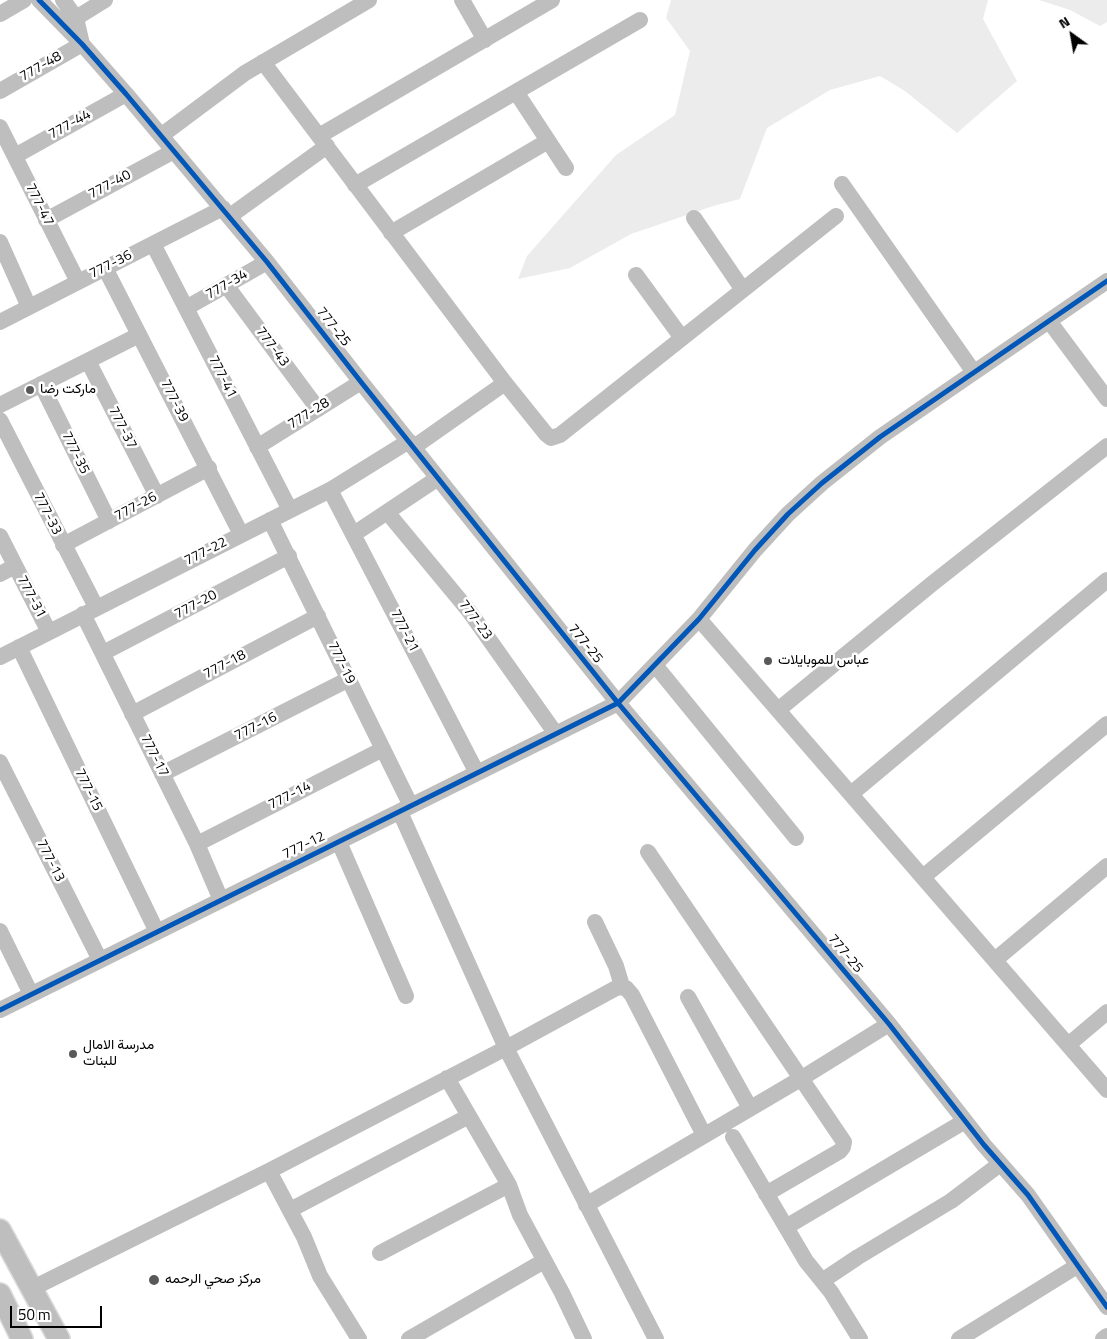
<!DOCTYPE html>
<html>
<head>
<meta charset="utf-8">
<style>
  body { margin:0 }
  #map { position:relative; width:1107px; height:1339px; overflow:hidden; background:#fff; font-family:"Titillium Web",sans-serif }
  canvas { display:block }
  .north { position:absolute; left:1047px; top:10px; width:50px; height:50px; -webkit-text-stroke:4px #fff; paint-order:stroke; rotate:328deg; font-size:14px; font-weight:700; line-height:20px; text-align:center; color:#000 }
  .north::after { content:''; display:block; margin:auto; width:18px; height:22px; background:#000; clip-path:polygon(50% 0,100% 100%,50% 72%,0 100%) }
  .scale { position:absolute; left:10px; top:1306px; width:92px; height:22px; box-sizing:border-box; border:2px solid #000; border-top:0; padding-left:6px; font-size:15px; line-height:18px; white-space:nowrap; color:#000; -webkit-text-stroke:4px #fff; paint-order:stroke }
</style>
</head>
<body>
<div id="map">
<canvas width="1107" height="1339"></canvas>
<div class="north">N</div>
<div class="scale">50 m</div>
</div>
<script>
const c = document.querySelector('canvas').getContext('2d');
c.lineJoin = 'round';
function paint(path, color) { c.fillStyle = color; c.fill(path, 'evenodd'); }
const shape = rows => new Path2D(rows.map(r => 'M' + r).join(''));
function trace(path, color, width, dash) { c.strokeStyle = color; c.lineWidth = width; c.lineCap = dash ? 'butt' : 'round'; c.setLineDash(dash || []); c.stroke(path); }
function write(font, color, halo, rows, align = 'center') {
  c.font = font + ' "Titillium Web",Vazirmatn,sans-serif'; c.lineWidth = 5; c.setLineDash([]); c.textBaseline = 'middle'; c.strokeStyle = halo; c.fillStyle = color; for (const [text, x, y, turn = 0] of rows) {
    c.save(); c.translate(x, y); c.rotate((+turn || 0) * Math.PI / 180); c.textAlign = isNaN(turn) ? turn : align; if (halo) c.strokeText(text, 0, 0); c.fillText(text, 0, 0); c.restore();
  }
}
paint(shape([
  [671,0,988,0,983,19,1017,81,957,133,905,91,880,76,830,90,767,128,740,199,713,206,631,234,570,268,518,279,527,256,616,155,675,115,690,51,666,18],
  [1039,0,1107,0,1107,22,1100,26,1070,10]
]), '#ececec');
const major = shape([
  [0,1230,59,1339],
  [0,1294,22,1339]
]);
trace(major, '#dbdbdb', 24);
trace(shape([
  [39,0,82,44,126,94,267,262,361,382,618,703,889,1024,984,1145,1028,1195,1107,1307],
  [462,0,485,40],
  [0,14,24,0],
  [76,18,105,0],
  [263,62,505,383,546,434,551,438,560,435,836,216],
  [0,91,82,44,76,18,63,0],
  [516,92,566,168],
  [0,127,78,282],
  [162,135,245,73,369,0],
  [319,136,552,0],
  [15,156,126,94],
  [842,184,973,371],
  [355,185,640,20],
  [230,216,327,146],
  [694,218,743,290],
  [46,220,174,151],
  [391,233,548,141],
  [0,242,29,307],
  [153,244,290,510],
  [105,268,241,534],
  [636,275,682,338],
  [226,285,318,409],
  [186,308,267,262],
  [1049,321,1107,399],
  [0,322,223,208],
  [88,361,157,496],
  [41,384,109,521],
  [0,405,139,335],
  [0,420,96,607],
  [257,447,361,382],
  [414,447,505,383],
  [330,490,477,773],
  [387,512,469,611,556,734],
  [270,520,411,806],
  [354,534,438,478],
  [0,536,49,632],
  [63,545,209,468],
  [0,574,15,566],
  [83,614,197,844,221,900],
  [699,619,1107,1090],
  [19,647,157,932],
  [103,653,289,556],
  [0,657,330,490,409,441],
  [655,665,796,838],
  [778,710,933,583,1107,446],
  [132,714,318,616],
  [0,762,100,960],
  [162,774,349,679],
  [851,794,1107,580],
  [400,812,506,1048,656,1339],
  [339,842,406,996],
  [197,844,383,749],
  [648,852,844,1142,843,1147,840,1151,766,1194],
  [923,877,1107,724],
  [595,922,616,966,622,986],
  [0,931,31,994],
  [995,960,1107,866],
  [688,997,750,1108],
  [0,1010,618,703,699,619,755,550,788,514,822,483,880,437,1107,281],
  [1068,1045,1107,1012],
  [447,1078,509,1185,520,1215,562,1293,584,1339],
  [733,1137,806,1261,831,1292,860,1339],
  [269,1171,304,1237,320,1276,359,1339],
  [586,1205,802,1078,889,1024],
  [290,1210,469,1116],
  [786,1227,965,1121],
  [380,1253,509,1185],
  [822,1281,858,1257,951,1201,1000,1164],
  [31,1289,269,1171,506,1048,618,987,626,988,632,995,704,1135],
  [409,1339,544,1261],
  [959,1339,1077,1266],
  [1103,1339,1107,1336]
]), '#bebebe', 16);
trace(major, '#bebebe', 21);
trace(shape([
  [39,0,82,44,126,94,267,262,361,382,618,703,889,1024,984,1145,1028,1195,1107,1307],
  [0,1010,618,703,699,619,755,550,788,514,822,483,880,437,1107,281]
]), '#0057b8', 5);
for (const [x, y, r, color] of [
  [30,390,5,"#595959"],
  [768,661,5,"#595959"],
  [73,1054,5,"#595959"],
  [154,1280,6,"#595959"]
]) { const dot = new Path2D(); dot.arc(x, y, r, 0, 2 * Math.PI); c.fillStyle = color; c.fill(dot); trace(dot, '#fff', 2); }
write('14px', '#000', '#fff', [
  ["777-48",41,67,-30],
  ["777-44",70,125,-29],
  ["777-40",110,185,-28],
  ["777-47",39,205,63],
  ["777-36",111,265,-27],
  ["777-34",227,285,-30],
  ["777-25",333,327,52],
  ["777-43",272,347,53],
  ["777-41",222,377,63],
  ["777-39",174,401,63],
  ["777-28",309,414,-32],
  ["777-37",122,428,63],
  ["777-35",75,453,64],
  ["777-26",136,507,-28],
  ["777-33",47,514,63],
  ["777-22",206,552,-27],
  ["777-31",31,597,62],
  ["777-20",196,605,-28],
  ["777-23",475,620,53],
  ["777-21",404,631,63],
  ["777-25",585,644,51],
  ["777-19",341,663,64],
  ["777-18",225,665,-28],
  ["777-16",256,727,-27],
  ["777-17",154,756,63],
  ["777-15",88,790,64],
  ["777-14",290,796,-27],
  ["777-12",304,846,-26],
  ["777-13",50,861,63],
  ["777-25",845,954,50]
]);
write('14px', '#000', '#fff', [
  ["ماركت رضا",40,390],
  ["عباس للموبايلات",778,661],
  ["مدرسة الامال",83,1046],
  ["للبنات",83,1062],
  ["مركز صحي الرحمه",165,1280]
], 'left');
</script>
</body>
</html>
